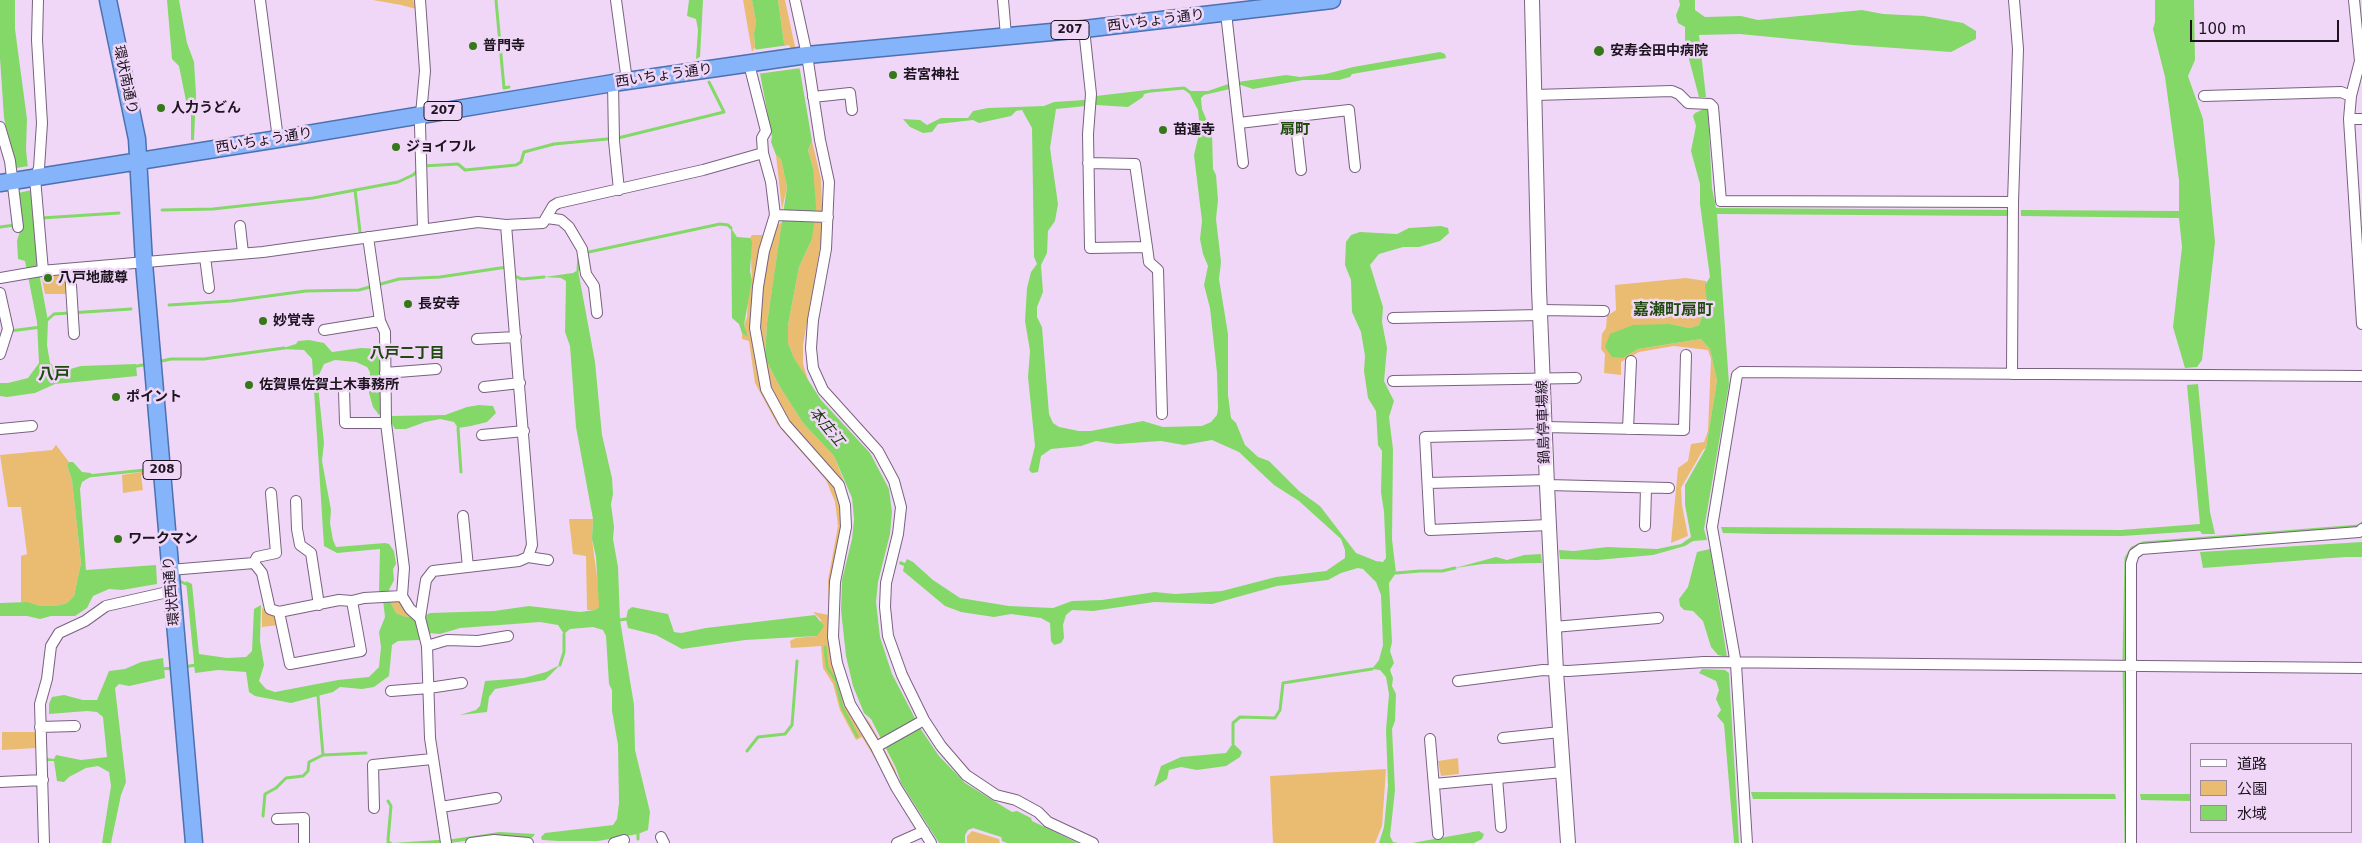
<!DOCTYPE html>
<html>
<head>
<meta charset="utf-8">
<style>
  body { margin:0 }
  #map { position:relative; width:2362px; height:843px; overflow:hidden; background:#f0d7f8; font-family:"DejaVu Sans","Noto Sans JP",sans-serif }
  canvas { display:block }
  .legend { position:absolute; left:2190px; top:743px; width:162px; height:90px; box-sizing:border-box; background:#f0d7f8; border:1px solid #9c89a2; margin:0; padding:6px 9px; list-style:none; font-size:15px; color:#1d1420 }
  .legend li { display:flex; align-items:center; gap:10px; height:25px }
  .legend b { width:25px; border:1px solid #9c89a2 }
  .scale { position:absolute; left:2190px; top:20px; width:149px; height:22px; box-sizing:border-box; border:2px solid #1d1420; border-top:0; padding-left:6px; font-size:15px; line-height:18px; white-space:nowrap; color:#1d1420; -webkit-text-stroke:4px #f0d7f8; paint-order:stroke }
</style>
</head>
<body>
<div id="map">
<canvas width="2362" height="843"></canvas>
<ul class="legend">
<li><b style="height:6px;background:#fff"></b>道路</li>
<li><b style="height:14px;background:#eabc72"></b>公園</li>
<li><b style="height:14px;background:#84d868"></b>水域</li>
</ul>
<div class="scale">100 m</div>
</div>
<script>
const c = document.querySelector('canvas').getContext('2d');
c.lineJoin = 'round';
function paint(path, color) { c.fillStyle = color; c.fill(path, 'evenodd'); }
const shape = rows => new Path2D(rows.map(r => 'M' + r).join(''));
function trace(path, color, width, dash) { c.strokeStyle = color; c.lineWidth = width; c.lineCap = dash ? 'butt' : 'round'; c.setLineDash(dash || []); c.stroke(path); }
function write(font, color, halo, rows, align = 'center') {
  c.font = font + ' "DejaVu Sans","Noto Sans JP",sans-serif'; c.lineWidth = 5; c.setLineDash([]); c.textBaseline = 'middle'; c.strokeStyle = halo; c.fillStyle = color; for (const [text, x, y, turn = 0] of rows) {
    c.save(); c.translate(x, y); c.rotate((+turn || 0) * Math.PI / 180); c.textAlign = isNaN(turn) ? turn : align; if (halo) c.strokeText(text, 0, 0); c.fillText(text, 0, 0); c.restore();
  }
}
paint(shape([
  [373,0,413,0,416,9,401,5],
  [743,0,752,0,756,22,754,34,755,47,752,52],
  [778,0,785,0,800,70,784,43],
  [812,141,821,179,822,208,821,242,803,345,803,364,809,383,794,358,788,343,788,325,799,267,812,239,813,168,808,150],
  [776,155,781,159,787,187,782,210],
  [782,222,767,323,765,358,780,387,803,423,834,456,843,479,850,512,850,533,839,581,837,611,838,652,853,703,870,723,895,769,899,784,936,843,926,843,862,737,856,740,840,710,833,684,823,668,821,646,791,648,790,641,796,638,817,636,821,620,813,612,829,615,828,580,838,526,835,502,826,480,777,424,755,383,749,341,742,339,742,333,747,336,744,325,747,317,748,299,752,280,750,238,752,235,763,235],
  [67,271,68,294,45,294,41,274],
  [1686,278,1706,281,1707,303,1699,325,1690,328,1670,324,1623,358,1638,349,1701,339,1710,349,1717,381,1706,448,1703,450,1681,488,1682,505,1688,536,1671,543,1678,468,1688,461,1691,444,1704,442,1708,431,1711,359,1708,350,1674,346,1639,352,1621,362,1621,375,1604,373,1605,354,1601,349,1602,334,1606,328,1607,316,1616,310,1615,285],
  [56,445,69,462,67,465,72,480,81,563,74,596,67,603,56,606,40,606,21,602,21,556,27,554,21,507,8,507,0,455,52,450],
  [148,471,149,474,141,475,143,490,123,493,122,475],
  [569,519,593,519,592,539,599,592,599,607,595,610,587,610,586,556,573,554],
  [399,599,414,616,406,617,396,613,390,601],
  [262,608,277,619,279,625,262,627],
  [2,732,35,732,37,748,2,750],
  [1458,758,1459,774,1441,776,1438,761],
  [1386,769,1382,826,1375,843,1273,843,1270,776],
  [972,831,999,839,1000,843,967,843,967,836]
]), '#eabc72');
paint(shape([
  [0,0,15,0,15,29,27,119,26,150,40,278,48,321,47,345,50,363,57,370,63,371,81,366,136,364,137,376,55,384,35,393,7,397,0,396,0,383,8,383,28,378,39,363,37,322,25,261,18,259,17,241,21,227,16,168,4,118,0,58],
  [167,0,179,0,187,43,194,62,196,94,194,140,191,140,191,109,187,106,179,66,172,59],
  [689,0,703,0,700,57,696,59,698,30,696,19,687,16],
  [752,0,778,0,784,43,800,70,812,141,808,150,813,168,816,207,812,239,799,267,788,325,788,343,794,358,821,400,870,453,889,489,892,512,890,534,878,582,876,602,880,637,892,674,920,728,939,756,965,783,1012,812,1017,811,1031,818,1032,821,1078,843,1007,843,1002,841,1001,837,973,828,968,830,965,835,965,843,939,843,901,783,896,768,871,719,864,713,853,686,846,656,841,610,842,580,852,539,854,519,852,498,834,456,803,423,780,387,765,358,767,323,787,187,781,159,776,155,771,142,772,137,755,47,754,34,756,22],
  [1679,0,1695,0,1695,10,1705,17,1741,16,1758,20,1862,10,1883,14,1924,16,1963,23,1976,31,1976,39,1951,52,1853,45,1740,34,1699,35,1706,97,1699,97,1685,44,1685,27,1678,23,1676,15,1680,5],
  [2155,0,2194,0,2195,60,2188,76,2203,119,2215,242,2202,360,2197,367,2185,368,2173,327,2182,247,2179,218,2021,216,2021,210,2179,211,2179,180,2165,77,2153,29,2155,22],
  [1440,52,1445,54,1446,58,1352,74,1350,77,1339,80,1303,80,1253,89,1241,85,1233,86,1230,89,1204,95,1201,98,1202,109,1212,133,1213,169,1216,175,1218,200,1216,219,1221,262,1219,279,1228,334,1228,395,1231,418,1236,423,1245,445,1258,457,1269,461,1299,491,1320,506,1356,553,1376,561,1383,562,1386,558,1384,512,1381,492,1382,451,1378,445,1376,411,1368,398,1364,371,1365,356,1361,332,1352,312,1351,280,1345,265,1346,242,1351,235,1360,232,1397,234,1409,228,1441,226,1448,228,1449,233,1440,241,1419,247,1403,247,1379,254,1370,265,1383,307,1382,322,1387,348,1384,381,1394,401,1389,417,1393,449,1392,539,1396,573,1389,583,1392,642,1390,651,1394,663,1390,670,1393,678,1392,686,1396,694,1395,721,1392,729,1395,790,1390,836,1393,842,1398,843,1379,843,1384,827,1388,786,1386,730,1389,694,1386,677,1380,670,1372,669,1379,660,1383,645,1381,595,1376,582,1363,569,1358,568,1341,573,1328,580,1277,586,1212,604,1154,602,1093,611,1072,610,1066,615,1063,625,1064,638,1061,643,1054,645,1051,641,1050,623,1041,618,1011,614,994,617,961,612,945,606,903,571,904,566,899,564,900,561,905,563,907,559,913,562,933,580,960,598,1009,606,1053,608,1072,601,1102,600,1155,592,1175,594,1222,591,1276,577,1326,571,1345,558,1345,550,1341,539,1299,501,1274,485,1239,452,1212,440,1184,445,1161,441,1117,444,1096,441,1081,446,1051,449,1041,456,1038,472,1032,473,1029,470,1035,446,1028,377,1030,351,1025,321,1027,288,1031,272,1037,264,1034,257,1032,128,1022,110,1016,111,1011,116,979,123,973,120,938,124,932,132,923,133,910,127,903,119,920,120,927,125,941,118,968,118,973,111,988,108,1044,106,1054,102,1084,100,1096,96,1155,89,1156,91,1144,94,1143,97,1128,107,1096,105,1056,109,1050,148,1058,204,1055,221,1048,231,1047,253,1041,265,1043,292,1037,307,1037,317,1042,327,1049,414,1053,423,1059,427,1079,431,1091,431,1143,421,1163,427,1202,426,1211,422,1217,415,1218,408,1217,373,1210,308,1204,285,1208,266,1203,254,1200,239,1202,221,1194,155,1200,130,1198,110,1188,91,1208,91,1231,83,1286,75,1300,77,1326,74,1353,67],
  [1706,108,1708,111,1712,188,1716,208,2008,210,2007,216,1717,214,1729,384,1704,529,1707,540,1693,541,1685,546,1653,555,1597,560,1560,559,1559,550,1574,551,1607,547,1657,549,1681,544,1691,537,1685,505,1685,485,1706,448,1717,381,1710,349,1701,339,1638,349,1623,358,1612,357,1605,347,1610,334,1633,325,1670,324,1690,328,1699,325,1707,303,1705,285,1710,277,1700,204,1700,184,1691,151,1696,126,1693,116,1695,113],
  [731,228,737,237,750,238,752,242,750,271,752,280,744,325,748,337,742,333,739,324,732,318],
  [578,270,595,362,602,435,612,478,613,494,611,504,614,527,613,539,618,567,620,620,634,705,635,750,650,812,648,830,638,834,598,841,559,841,542,840,541,837,545,833,613,825,617,819,619,803,618,745,612,711,612,690,609,684,606,636,603,630,593,627,570,629,564,634,558,625,540,622,460,628,440,634,427,633,426,615,430,613,494,611,529,606,580,612,595,610,599,607,596,557,592,539,593,519,576,427,570,346,565,332,566,281,561,278,544,277,573,273],
  [309,340,324,343,332,352,361,348,380,349,381,414,379,415,373,407,369,393,370,372,367,367,356,362,335,360,324,364,319,375,319,395,324,443,322,461,331,510,330,523,333,540,336,547,385,543,389,544,394,551,396,564,393,569,394,580,388,592,379,591,380,549,337,553,324,546,312,359,304,350,280,349,296,344,298,341],
  [2198,384,2210,512,2215,534,2202,534,2200,531,2122,536,1767,534,1723,533,1721,527,2121,530,2200,524,2187,385],
  [479,405,493,406,496,413,487,422,471,426,458,428,454,422,440,419,425,422,406,429,395,429,391,422,391,416,445,415,467,407],
  [69,462,73,462,82,472,91,473,92,476,82,482,80,489,86,570,156,565,157,584,122,590,109,589,93,596,87,608,75,616,51,616,40,619,27,616,0,616,0,603,27,602,40,606,56,606,67,603,74,596,81,563,72,480,67,465],
  [2362,542,2362,557,2345,557,2203,568,2200,552],
  [1710,549,1727,657,1718,655,1711,647,1703,621,1693,611,1684,610,1680,606,1679,599,1688,587,1697,552],
  [1541,554,1542,563,1483,564,1455,568,1496,557,1507,560,1524,555],
  [186,581,192,584,199,654,227,658,246,657,252,651,254,609,261,605,260,641,264,665,259,681,266,689,275,692,338,680,369,677,379,667,381,647,379,632,385,617,383,600,390,601,396,613,406,617,414,616,420,629,419,640,398,641,392,645,389,676,374,687,362,689,340,687,333,692,291,703,255,696,249,692,246,672,218,670,195,673],
  [632,607,668,614,674,632,681,633,706,628,815,615,824,626,817,636,745,640,682,649,656,635,628,628,626,619,628,610],
  [163,658,165,678,129,686,119,684,115,688,126,782,121,795,111,843,102,843,111,786,109,772,98,766,86,768,69,777,64,782,57,781,54,761,47,761,47,758,54,759,56,755,81,760,107,757,103,717,97,712,87,711,49,714,49,704,52,697,64,695,83,700,97,700,109,671,125,669,141,662],
  [560,665,545,680,495,689,489,697,487,712,460,715,476,710,480,706,485,681,524,678,546,672],
  [1702,669,1725,670,1729,673,1739,843,1734,843,1724,724,1717,716,1721,710,1716,699,1719,690,1716,681,1699,673],
  [1233,743,1242,752,1240,757,1226,766,1197,770,1181,767,1169,770,1167,779,1154,787,1161,766,1181,757,1226,753],
  [1751,792,2115,794,2116,799,1753,799],
  [2140,794,2191,794,2191,801,2141,800],
  [1479,831,1484,834,1482,839,1474,843,1412,843],
  [499,832,535,834,532,838,499,836,450,843,386,843,388,840,393,843,453,839]
]), '#84d868');
paint(shape([
  [789,45,801,68,757,74,753,50],
  [29,166,32,190,18,193,16,168]
]), '#f0d7f8');
trace(shape([
  [496,0,504,88,509,87],
  [1151,91,1184,88,1191,93],
  [423,166,458,164,465,170,516,165,521,162,524,152,554,144,618,138,724,112,709,82],
  [355,190,360,232],
  [162,210,213,209,313,198,398,182,413,175,418,170],
  [41,218,119,213],
  [0,227,15,225],
  [584,253,720,224,728,225,731,228],
  [578,270,579,256],
  [514,276,522,279,544,277],
  [169,305,231,301,306,291,359,290,399,279,440,277,507,267],
  [45,322,54,314,131,309],
  [10,331,41,327],
  [157,362,171,359,204,359,284,348],
  [132,367,148,364],
  [458,428,461,472],
  [88,476,145,470],
  [1396,573,1420,571,1442,571,1455,568],
  [175,579,188,585],
  [620,620,626,619],
  [825,647,827,667,836,681,842,707,857,736],
  [560,665,564,652,564,634],
  [183,667,196,665],
  [160,669,174,668],
  [1233,743,1233,723,1240,717,1275,718,1280,710,1283,683,1372,669],
  [747,751,758,737,785,734,792,725,797,661],
  [323,755,366,753],
  [388,801,391,806,388,840],
  [263,816,265,794,276,788,286,778,303,776,308,771,309,762,323,755,318,696],
  [638,834,638,839],
  [2126,843,2124,658,2126,558,2132,548,2143,543,2359,526,2362,523]
]), '#84d868', 3);
const minor = shape([
  [38,0,37,40,42,123,39,168,35,178,43,271],
  [260,0,278,139],
  [420,0,425,71,420,125,423,228],
  [616,0,627,81],
  [795,0,807,55,820,140,829,182,826,249,813,320,811,348,813,368,823,390,878,451,894,481,901,507,898,534,886,583,885,607,888,636,902,675,924,720,941,746,966,775,996,795,1016,800,1038,812,1048,822,1093,843],
  [1003,0,1006,36],
  [2354,0,2360,61,2351,96,2349,119,2362,324],
  [1226,13,1243,163],
  [1084,29,1091,94,1088,134,1090,248,1147,247,1149,262,1158,270,1162,414],
  [749,64,766,131,762,138,763,153,771,182,775,215,764,251,758,287,755,328,766,389,785,424,839,485,845,505,846,527,835,582,833,637,837,663,850,704,876,747,896,787,931,843],
  [613,83,614,141,619,190],
  [1535,95,1672,91,1679,94,1688,103,1710,104,1713,107,1721,201,2013,202],
  [2204,96,2341,92,2351,96],
  [813,97,850,93,852,110],
  [1295,116,1301,170],
  [2349,119,2362,119],
  [1239,123,1349,110,1355,167],
  [0,127,10,161,18,227],
  [1088,163,1135,164,1147,247],
  [775,215,828,217],
  [547,218,561,220,569,227,582,249,586,274,594,286,597,313],
  [240,226,243,253],
  [368,237,380,321,385,332,386,423,404,568,402,596,410,609,420,618,427,646,430,738,446,843],
  [205,257,209,288],
  [70,269,74,334],
  [0,278,41,271,263,252,478,222,506,225,543,223,553,206,558,203,703,170,763,153],
  [0,293,8,329,0,354],
  [1540,310,1604,311],
  [1393,318,1540,315],
  [324,330,380,321],
  [477,339,516,337],
  [385,373,436,369],
  [2012,374,2013,202,2018,49,2014,0],
  [1393,381,1576,378],
  [484,387,520,383],
  [344,390,345,423,386,423],
  [1545,427,1684,430,1686,355],
  [0,429,32,426],
  [1628,429,1631,361],
  [1545,434,1425,437,1430,530,1549,525],
  [482,435,524,431],
  [1428,483,1547,480],
  [1547,485,1669,488],
  [296,501,297,529,300,545,311,553,319,605],
  [463,516,468,567],
  [1645,526,1646,488],
  [528,557,548,560],
  [254,563,257,557,276,553,271,493],
  [170,570,254,563,262,573,270,609,279,612,339,600,352,601,364,598,402,596],
  [279,612,290,664,361,651,352,601],
  [420,618,426,580,433,571,519,561,528,557,532,545,506,225],
  [1554,627,1658,618],
  [427,646,447,640,478,641,508,636],
  [1458,681,1543,670,1568,671,1704,662,2362,668],
  [391,691,429,688,462,683],
  [40,727,75,726],
  [1503,738,1560,732],
  [1430,739,1438,834],
  [876,747,924,720],
  [1497,778,1501,827],
  [0,782,43,780],
  [1434,784,1563,772],
  [441,807,496,798],
  [374,808,373,765,432,759],
  [277,819,304,818,304,843],
  [661,837,664,843],
  [44,843,40,704,47,679,51,646,59,633,85,621,106,606,172,591],
  [471,843,494,840,528,843],
  [614,843,624,840],
  [897,843,924,831],
  [1747,843,1736,664,1712,527,1737,375,1741,372,2362,376],
  [2131,843,2131,563,2134,554,2141,549,2359,532,2362,529]
]);
const secondary = shape([
  [1532,0,1539,289,1547,485,1556,671,1568,843]
]);
const trunk = shape([
  [108,0,137,139,144,263,194,843],
  [0,183,278,139,613,83,807,55,1084,29,1332,0]
]);
trace(minor, '#79627f', 12);
trace(secondary, '#79627f', 16);
trace(trunk, '#4d70ae', 19);
trace(minor, '#fff', 10);
trace(secondary, '#fff', 14);
trace(trunk, '#86b4fb', 16);
for (const [x, y, r, color] of [
  [473,46,5,"#357819"],
  [1599,51,6,"#357819"],
  [893,75,5,"#357819"],
  [161,108,5,"#357819"],
  [1163,130,5,"#357819"],
  [396,147,5,"#357819"],
  [48,278,5,"#357819"],
  [408,304,5,"#357819"],
  [263,321,5,"#357819"],
  [249,385,5,"#357819"],
  [116,397,5,"#357819"],
  [118,539,5,"#357819"]
]) { const dot = new Path2D(); dot.arc(x, y, r, 0, 2 * Math.PI); c.fillStyle = color; c.fill(dot); trace(dot, '#f0d7f8', 2); }
for (const [x, y, w] of [
  [1070,30,38],
  [443,111,38],
  [162,470,38]
]) { const box = new Path2D(); box.roundRect(x - w / 2, y - 9.5, w, 19, 4); c.fillStyle = '#f0d7f8'; c.fill(box); trace(box, '#1d1420', 1); }
write('bold 12px', '#1d1420', null, [
  ["207",1070,30],
  ["207",443,111],
  ["208",162,470]
]);
write('14px', '#1d1420', '#f0d7f8', [
  ["西いちょう通り",1156,21,-7],
  ["西いちょう通り",664,76,-8],
  ["環状南通り",125,80,78],
  ["西いちょう通り",264,141,-9],
  ["鍋島停車場線",1544,422,-92],
  ["環状西通り",172,591,-95]
]);
write('bold 14px', '#1d1420', '#f0d7f8', [
  ["普門寺",483,46],
  ["安寿会田中病院",1610,51],
  ["若宮神社",903,75],
  ["人力うどん",171,108],
  ["苗運寺",1173,130],
  ["ジョイフル",406,147],
  ["八戸地蔵尊",58,278],
  ["長安寺",418,304],
  ["妙覚寺",273,321],
  ["佐賀県佐賀土木事務所",259,385],
  ["ポイント",126,397],
  ["ワークマン",128,539]
], 'left');
write('bold 15px', '#1f4a0e', '#f0d7f8', [
  ["扇町",1295,130],
  ["八戸二丁目",407,354]
]);
write('italic 15px', '#19390d', '#f0d7f8', [
  ["本庄江",826,427,51]
]);
write('bold 16px', '#1f4a0e', '#f0d7f8', [
  ["嘉瀬町扇町",1673,311],
  ["八戸",54,375]
]);
</script>
</body>
</html>
